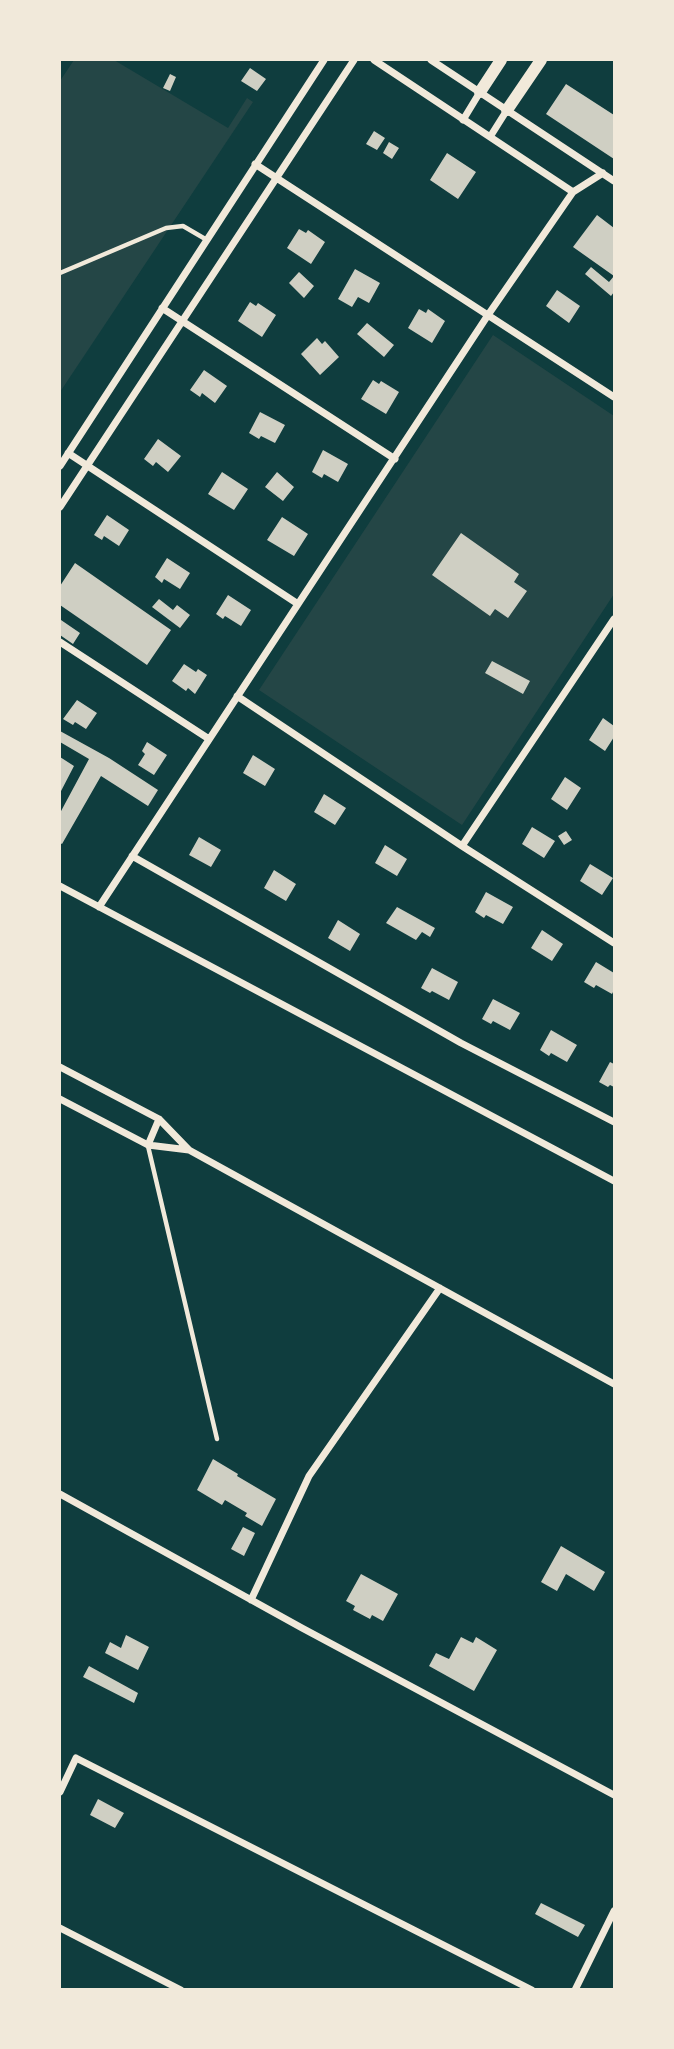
<!DOCTYPE html>
<html>
<head>
<meta charset="utf-8">
<style>
  body { margin:0 }
  #map { position:relative; width:674px; height:2049px; overflow:hidden; background:#0f3d3e; font-family:Raleway,sans-serif }
  canvas { display:block }
  .frame { position:absolute; inset:0; border:61px solid #f1e9da; pointer-events:none }
</style>
</head>
<body>
<div id="map">
<canvas width="674" height="2049"></canvas>
<div class="frame"></div>
</div>
<script>
const c = document.querySelector('canvas').getContext('2d');
c.lineJoin = 'round';
function paint(path, color) { c.fillStyle = color; c.fill(path, 'evenodd'); }
const shape = rows => new Path2D(rows.map(r => 'M' + r).join(''));
function trace(path, color, width, dash) { c.strokeStyle = color; c.lineWidth = width; c.lineCap = dash ? 'butt' : 'round'; c.setLineDash(dash || []); c.stroke(path); }
paint(shape([
  [74,60,114,60,228,128,247,98,253,102,60,392,60,81],
  [493,335,614,416,614,594,462,825,259,690]
]), '#244646');
paint(shape([
  [250,68,266,79,257,91,241,81],
  [170,74,176,77,170,91,163,88],
  [566,84,614,115,614,159,546,114],
  [374,131,385,138,377,150,366,144],
  [389,142,399,148,392,159,383,153],
  [447,153,476,172,458,199,430,180],
  [597,215,614,228,614,292,611,296,585,274,591,267,609,282,614,276,573,247],
  [299,229,306,233,308,230,325,242,311,264,287,248],
  [355,269,380,283,369,303,358,297,352,307,338,299],
  [299,272,314,286,304,298,289,283],
  [557,290,580,306,569,323,546,306],
  [250,302,256,306,258,303,276,315,262,337,238,321],
  [419,309,426,313,428,309,445,321,432,343,408,328],
  [367,323,394,345,384,357,357,334],
  [317,338,322,344,325,341,339,357,320,375,301,354],
  [204,370,227,386,215,403,202,393,200,397,190,390],
  [373,380,379,384,381,381,399,392,386,414,361,399],
  [260,412,285,425,275,443,261,436,259,439,249,433],
  [158,439,181,456,168,472,156,462,153,466,144,459],
  [323,450,348,464,338,482,324,474,322,478,312,472],
  [222,472,248,489,234,510,208,494],
  [277,472,294,487,283,501,265,487],
  [107,515,129,530,119,546,104,536,102,540,94,535],
  [282,517,308,534,294,556,267,540],
  [461,533,519,574,514,582,527,591,508,618,495,609,490,616,432,575],
  [167,558,190,573,180,589,164,579,162,583,155,577],
  [75,563,171,630,147,665,60,605,60,586],
  [228,595,251,610,241,626,225,616,223,619,216,614],
  [159,599,173,610,177,605,190,615,180,628,152,607],
  [61,620,80,633,73,644,60,635],
  [492,661,530,681,523,694,485,673],
  [184,664,196,672,198,669,207,675,195,694,188,688,186,691,172,681],
  [77,700,97,713,86,729,75,722,73,725,63,719],
  [603,718,614,726,614,737,605,751,589,740],
  [60,731,109,758,158,790,148,806,101,776,62,844,60,843,60,813,89,759,60,742],
  [147,742,167,755,154,775,138,765,145,754,142,751],
  [253,755,275,769,265,786,243,773],
  [60,757,74,766,60,793],
  [565,777,581,788,567,810,551,799],
  [324,794,346,808,335,825,314,812],
  [532,827,555,841,544,858,522,844],
  [566,831,572,840,564,845,558,836],
  [199,837,221,850,211,867,189,855],
  [385,845,407,859,397,876,375,863],
  [590,864,613,878,602,895,580,881],
  [274,870,296,884,286,901,264,888],
  [486,892,513,907,503,924,486,915,484,918,475,912],
  [397,907,435,928,430,937,422,932,416,940,386,923],
  [338,920,360,934,350,951,328,938],
  [542,930,563,944,552,961,531,948],
  [596,962,614,973,614,990,612,994,596,985,594,988,584,982],
  [432,968,458,982,449,1000,432,991,430,993,421,988],
  [493,999,520,1013,510,1030,493,1021,491,1024,482,1019],
  [551,1030,577,1045,567,1062,551,1053,549,1056,540,1050],
  [610,1062,614,1064,614,1087,610,1085,608,1087,599,1082],
  [213,1459,238,1474,237,1476,276,1499,262,1526,245,1516,247,1513,225,1500,222,1505,197,1490],
  [243,1527,255,1533,244,1556,231,1549],
  [561,1546,605,1572,594,1591,566,1574,557,1591,541,1582],
  [361,1574,398,1594,383,1621,372,1615,370,1619,353,1610,355,1606,346,1601],
  [126,1635,149,1647,138,1670,105,1653,110,1642,121,1648],
  [461,1637,473,1643,476,1637,497,1650,474,1691,429,1666,436,1653,449,1659],
  [89,1666,138,1693,134,1703,83,1677],
  [98,1799,124,1813,115,1828,90,1815],
  [541,1903,585,1925,578,1937,535,1914]
]), '#cfcfc3');
trace(shape([
  [60,273,166,228,183,226,207,240],
  [148,1146,217,1439]
]), '#f1e9da', 4.5);
trace(shape([
  [374,60,573,192],
  [431,60,614,181],
  [463,120,480,92],
  [490,137,507,110],
  [255,164,614,397],
  [162,308,395,459],
  [68,453,298,604],
  [60,466,324,60],
  [60,507,354,60],
  [60,642,209,739],
  [237,696,462,846,614,943],
  [462,846,614,619],
  [132,856,461,1043,614,1122],
  [60,886,614,1181],
  [99,907,488,315,573,192,603,173],
  [60,1067,159,1119,189,1150,614,1384],
  [60,1099,148,1145,189,1150],
  [148,1145,159,1119],
  [60,1494,302,1628,614,1795],
  [251,1600,309,1476,440,1288],
  [60,1792,76,1758,532,1990],
  [60,1928,181,1990],
  [575,1990,614,1911]
]), '#f1e9da', 7);
trace(shape([
  [480,92,501,60],
  [507,110,541,60]
]), '#f1e9da', 12);
</script>
</body>
</html>
